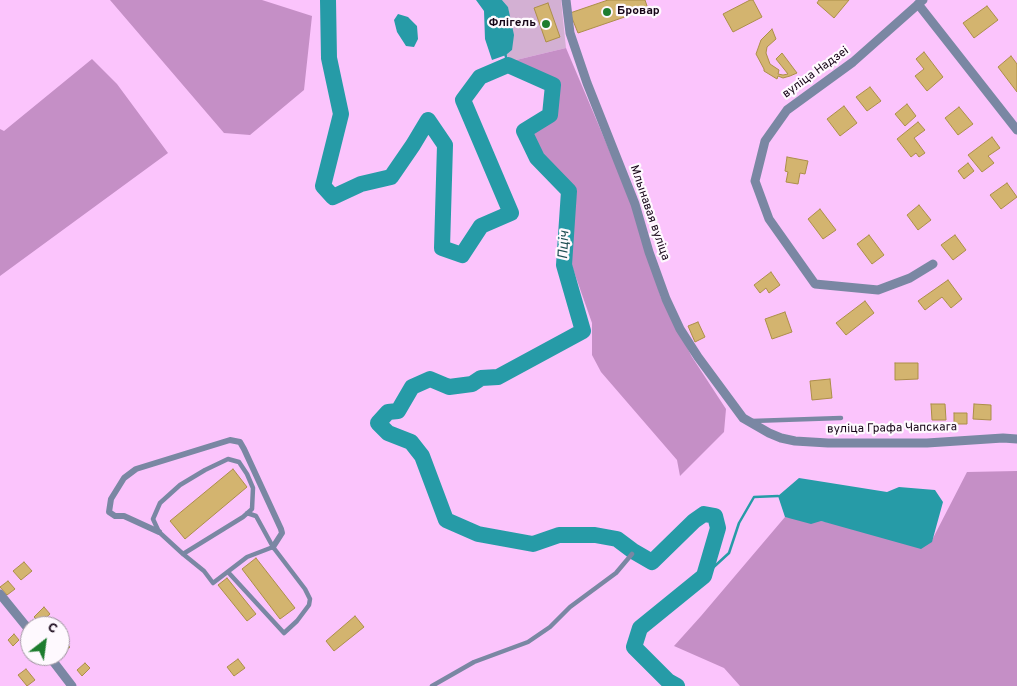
<!DOCTYPE html>
<html>
<head>
<meta charset="utf-8">
<style>
  body { margin:0 }
  #map { position:relative; width:1017px; height:686px; overflow:hidden; background:#fbc4fc; font-family:Overpass,sans-serif }
  canvas { display:block }
  .north { position:absolute; left:20px; top:616px; width:50px; height:50px; box-sizing:border-box; background:#fef9fe; border:1px solid #a197a2; border-radius:50%; rotate:30deg; font-size:14px; font-weight:700; line-height:20px; text-align:center; color:#160517 }
  .north::after { content:''; display:block; margin:auto; width:18px; height:22px; background:#1e7d2f; clip-path:polygon(50% 0,100% 100%,50% 72%,0 100%) }
</style>
</head>
<body>
<div id="map">
<canvas width="1017" height="686"></canvas>
<div class="north">С</div>
</div>
<script>
const c = document.querySelector('canvas').getContext('2d');
c.lineJoin = 'round';
function paint(path, color) { c.fillStyle = color; c.fill(path, 'evenodd'); }
const shape = rows => new Path2D(rows.map(r => 'M' + r).join(''));
function trace(path, color, width, dash) { c.strokeStyle = color; c.lineWidth = width; c.lineCap = dash ? 'butt' : 'round'; c.setLineDash(dash || []); c.stroke(path); }
function write(font, color, halo, rows, align = 'center') {
  c.font = font + ' Overpass,sans-serif'; c.lineWidth = 4.5; c.setLineDash([]); c.textBaseline = 'middle'; c.strokeStyle = halo; c.fillStyle = color; for (const [text, x, y, turn = 0] of rows) {
    c.save(); c.translate(x, y); c.rotate((+turn || 0) * Math.PI / 180); c.textAlign = isNaN(turn) ? turn : align; if (halo) c.strokeText(text, 0, 0); c.fillText(text, 0, 0); c.restore();
  }
}
paint(shape([
  [502,0,561,0,566,48,512,61,506,55,512,50,508,7]
]), '#d3b0d3');
paint(shape([
  [110,0,262,0,312,16,304,90,250,135,224,133],
  [566,48,632,204,661,298,692,357,726,409,724,432,680,476,677,460,601,372,592,355,592,323,572,266,571,190,539,157,528,132,552,118,554,84,512,64,512,61],
  [92,59,117,84,168,153,0,276,0,129,4,131],
  [1017,471,1017,686,740,686,724,668,674,646,701,616,785,517,821,521,931,542,967,472]
]), '#c58fc6');
paint(shape([
  [476,0,502,0,508,7,514,35,512,50,506,55,492,60,485,39,484,11],
  [398,14,408,17,417,26,418,39,414,47,406,46,397,32,394,20],
  [799,478,887,492,899,487,935,490,943,502,932,542,921,549,821,521,811,524,785,517,778,496]
]), '#269ba7');
trace(shape([
  [505,53,508,65],
  [704,576,729,553,739,523,754,497,778,496]
]), '#269ba7', 2.5);
trace(shape([
  [328,0,329,58,341,114,323,186,333,197,361,184,391,177,413,145,428,120,445,145,442,248,462,255,481,226,511,213,463,100,480,77,508,65,553,85,550,115,524,131,537,158,569,191,564,265,583,331,498,377,481,378,472,384,449,387,430,379,412,387,398,411,388,412,378,423,388,433,411,442,422,456,446,520,478,534,533,544,559,535,595,535,617,539,633,551,652,562,694,521,704,514,715,516,718,528,704,576,640,628,634,647,668,681,677,686]
]), '#269ba7', 16);
const building = shape([
  [608,0,645,0,648,9,578,33,570,13,608,0],
  [750,0,753,0,762,17,733,32,723,14,750,0],
  [819,0,849,0,834,18,817,3,819,0],
  [548,3,560,37,546,42,534,8,548,3],
  [987,6,998,20,974,38,963,23,987,6],
  [772,29,776,39,767,47,766,53,770,64,779,70,778,74,783,75,788,74,776,59,782,53,797,73,790,76,783,78,778,76,777,79,764,71,764,69,756,54,761,40,772,29],
  [924,52,943,77,927,91,915,76,924,69,916,59,924,52],
  [1011,56,1017,64,1017,92,998,67,1011,56],
  [870,87,881,101,867,111,856,97,870,87],
  [907,104,916,116,905,126,895,114,907,104],
  [844,106,857,123,840,136,827,119,844,106],
  [959,107,973,124,958,135,945,118,959,107],
  [918,122,925,130,914,138,925,153,919,157,916,153,911,157,897,139,918,122],
  [992,137,1000,148,988,156,994,163,982,172,968,155,992,137],
  [787,157,808,161,805,174,800,173,798,184,786,182,788,172,785,171,787,157],
  [968,163,974,171,964,179,958,171,968,163],
  [1007,183,1017,197,1001,209,990,195,1007,183],
  [919,205,931,220,918,230,907,215,919,205],
  [820,209,836,230,823,239,808,219,820,209],
  [869,235,884,255,872,264,857,244,869,235],
  [955,235,966,250,953,260,941,245,955,235],
  [771,272,780,285,769,293,766,288,760,293,754,285,771,272],
  [948,280,962,299,951,308,942,297,925,310,918,301,948,280],
  [865,301,874,313,846,335,836,323,865,301],
  [785,312,792,332,772,339,765,319,785,312],
  [698,322,705,337,695,342,688,326,698,322],
  [895,363,918,363,918,379,895,380,895,363],
  [830,379,832,398,812,400,810,381,830,379],
  [931,404,945,404,946,420,932,420,931,404],
  [974,404,991,405,991,420,973,419,974,404],
  [954,413,967,413,967,424,954,424,954,413],
  [233,469,247,487,185,539,170,521,233,469],
  [256,558,295,608,280,619,242,569,256,558],
  [24,562,32,571,21,580,13,571,24,562],
  [227,578,256,614,247,621,218,585,227,578],
  [8,581,15,589,7,595,0,587,8,581],
  [44,607,50,614,40,623,34,617,44,607],
  [355,616,364,627,334,651,326,641,355,616],
  [14,634,19,640,13,646,8,640,14,634],
  [64,641,70,647,61,655,60,644,64,641],
  [238,659,245,668,234,676,227,667,238,659],
  [85,663,90,668,82,676,77,670,85,663],
  [26,669,35,680,27,686,18,675,26,669]
]);
paint(building, '#d3b46f');
trace(building, '#ac8e49', 1);
trace(shape([
  [752,421,841,418],
  [183,554,243,517,252,509,253,488,247,474,239,462,228,459,205,470,180,485,160,503,153,519,159,532,183,554,204,571,213,583,247,557,273,547],
  [228,572,284,633,297,621,309,605,310,599,305,589,273,547,256,516,247,513],
  [432,686,474,662,528,642,550,627,570,607,616,573,632,554]
]), '#7a87a3', 4.5);
trace(shape([
  [159,532,124,516,115,516,109,512,111,499,124,478,136,469,230,440,240,442,244,449,281,529,282,533,273,547]
]), '#7a87a3', 6);
trace(shape([
  [566,0,570,33,587,83,635,204,649,252,666,299,680,329,698,357,743,418,769,433,781,438,795,441,828,443,927,443,1003,438,1017,439],
  [923,0,853,62,787,110,765,141,755,181,769,219,815,284,878,290,910,278,933,264],
  [918,4,1017,130],
  [0,594,30,631],
  [49,656,72,686]
]), '#7a87a3', 9);
for (const [x, y, r, color] of [
  [607,12,5,"#1e7d2f"],
  [546,24,5,"#1e7d2f"]
]) { const dot = new Path2D(); dot.arc(x, y, r, 0, 2 * Math.PI); c.fillStyle = color; c.fill(dot); trace(dot, '#fef9fe', 2); }
write('bold 12px', '#160517', '#fef9fe', [
  ["Бровар",617,12],
  ["Флігель",536,24,"right"]
], 'left');
write('12px', '#160517', '#fef9fe', [
  ["вуліца Надзеі",816,73,-36],
  ["Млынавая вуліца",649,213,71],
  ["вуліца Графа Чапскага",892,429,-1]
]);
write('italic 14px', '#1e4d53', '#fef9fe', [
  ["Пціч",565,245,-87]
]);
</script>
</body>
</html>
